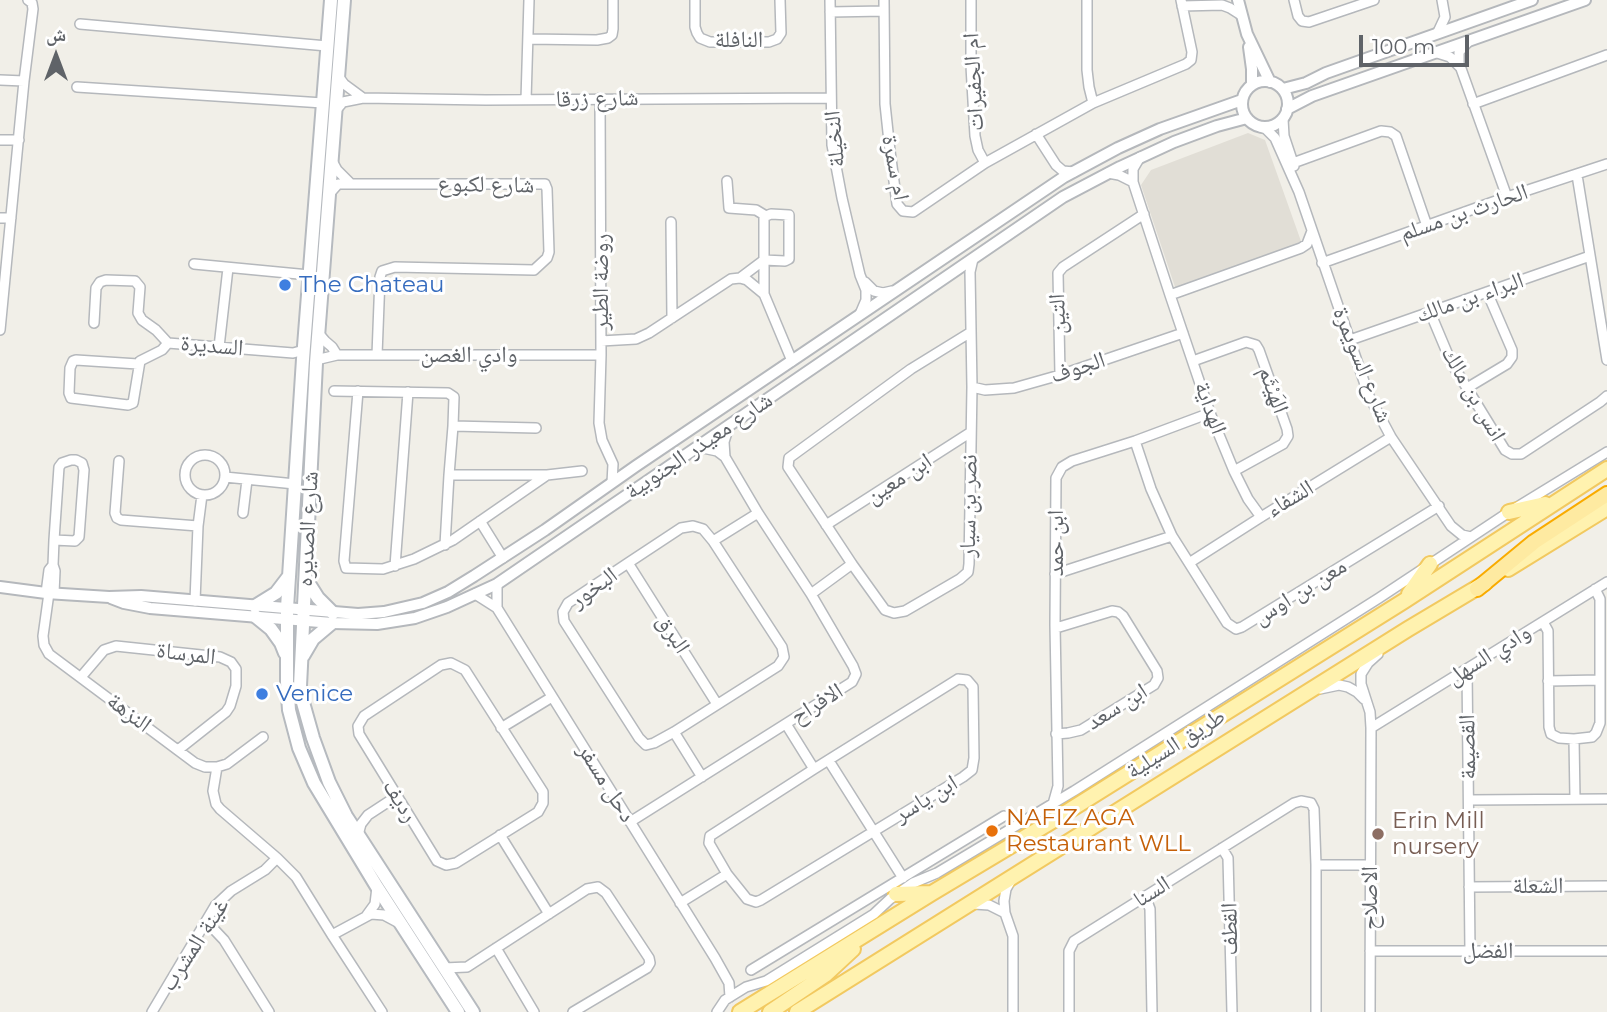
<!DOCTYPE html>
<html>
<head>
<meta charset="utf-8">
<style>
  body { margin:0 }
  #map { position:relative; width:1607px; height:1012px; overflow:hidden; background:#f1efe8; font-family:Montserrat,"Noto Naskh Arabic",sans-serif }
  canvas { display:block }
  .north { position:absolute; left:21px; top:21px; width:70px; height:70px; -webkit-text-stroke:5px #fff; paint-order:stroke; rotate:0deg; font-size:19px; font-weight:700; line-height:28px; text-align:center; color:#5f6368 }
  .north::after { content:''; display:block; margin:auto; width:24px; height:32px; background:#5f6368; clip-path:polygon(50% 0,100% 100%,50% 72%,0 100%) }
  .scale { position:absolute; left:1359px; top:35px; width:110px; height:32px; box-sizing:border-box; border:4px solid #5f6368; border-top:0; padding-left:9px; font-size:21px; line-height:24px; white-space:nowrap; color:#5f6368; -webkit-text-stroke:5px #fff; paint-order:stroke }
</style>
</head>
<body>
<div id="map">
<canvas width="1607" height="1012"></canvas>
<div class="north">ش</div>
<div class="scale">100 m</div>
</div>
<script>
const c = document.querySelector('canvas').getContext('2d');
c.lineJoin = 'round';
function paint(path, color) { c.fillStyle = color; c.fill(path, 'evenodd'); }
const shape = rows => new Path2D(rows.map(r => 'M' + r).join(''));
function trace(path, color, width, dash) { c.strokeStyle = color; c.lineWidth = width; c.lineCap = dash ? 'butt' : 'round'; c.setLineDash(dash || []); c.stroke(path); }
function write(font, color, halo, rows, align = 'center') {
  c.font = font + ' Montserrat,"Noto Naskh Arabic",sans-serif'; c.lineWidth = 6; c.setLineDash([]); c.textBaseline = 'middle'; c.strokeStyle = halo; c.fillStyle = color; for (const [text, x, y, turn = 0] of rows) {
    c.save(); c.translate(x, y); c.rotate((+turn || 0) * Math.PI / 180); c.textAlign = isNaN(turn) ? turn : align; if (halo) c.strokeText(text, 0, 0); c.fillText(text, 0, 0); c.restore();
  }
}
paint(shape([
  [1248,133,1265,140,1302,244,1177,293,1141,185,1151,170]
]), '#e1ded6');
const minor = shape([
  [695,0,695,27,697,33,700,38,710,42,769,42,777,39,781,33,780,0],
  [830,0,832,145,842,198,860,275,866,290,866,300,860,314],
  [884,0,885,104,890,151,897,204,903,211,913,212,985,163,1093,103,1186,64,1191,60,1192,52,1181,0],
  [971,0,971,66,975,136,978,150,985,163],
  [1087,0,1087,70,1089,87,1093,103],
  [1294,0,1298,16,1302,21,1309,22,1374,0],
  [1182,6,1222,5,1230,8,1241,15],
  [830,12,884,11],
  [80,24,327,46],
  [1438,32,1445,17,1442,0],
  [529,39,597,40,608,38,612,35,613,29,613,0],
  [1468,42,1459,52,1459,63,1507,197],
  [1434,52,1450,57,1460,67],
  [338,76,344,84,363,98],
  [0,80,24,81],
  [77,87,323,103],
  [600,98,601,355,599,423,602,440,613,464,612,483],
  [526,100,529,0],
  [1473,104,1607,55],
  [336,110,343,102,363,98,486,100,831,98],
  [1283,119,1284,136,1294,166],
  [1260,127,1266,129,1275,138,1299,192,1369,396,1391,437,1451,526,1462,535,1471,537],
  [1036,134,1056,165,1063,171,1074,172],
  [0,140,19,140],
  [1140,157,1133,169,1133,182,1170,295,1210,413,1234,471,1248,499,1261,517],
  [332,161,337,170,351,184],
  [1293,163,1381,131,1390,132,1396,136,1427,226],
  [1108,173,1119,175,1133,182],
  [1577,175,1607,360],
  [727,181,729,208,756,210,766,216,771,214,789,215,789,259,785,261,764,260,740,278],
  [330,193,338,184,545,184,547,189,549,252,547,258,534,270,395,267,382,271,380,277,377,355],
  [0,218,11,218],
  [671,222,672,318],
  [1322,263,1507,197,1607,164],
  [194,264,309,275],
  [865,282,874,291,883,293,892,291],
  [764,294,764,218,766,216],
  [1170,295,1301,248,1307,244,1312,231],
  [1430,312,1451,362,1505,450,1512,454,1521,454,1600,402,1607,396],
  [94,323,96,288,100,282,106,280,135,281,140,287,138,313,142,320,156,330,168,343],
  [0,330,24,81,33,9,32,3,28,0],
  [971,332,911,369,789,458,788,467,852,564,885,610,894,613,905,611,960,579,968,572,969,564,972,387,970,272,973,259],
  [319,334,325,341,332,347,337,355],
  [1350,340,1590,256],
  [601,341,636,339,649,333,731,279,740,278,747,280,764,294,792,361],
  [219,347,228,268],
  [1193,361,1246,342,1256,345,1259,350,1287,429,1288,436,1283,444,1234,471],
  [316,363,320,359,337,355,601,355],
  [138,364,76,360,73,361,70,368,69,393,71,398,128,405,133,403,140,361,162,350,168,343,293,353,304,350],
  [1060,375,1058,273,1063,267,1144,214],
  [972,387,985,390,1014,388,1060,375,1183,333],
  [1467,388,1507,364,1512,357,1512,350,1487,292],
  [334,391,448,393,454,397,453,426],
  [358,391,344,561,346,568,383,569,414,559,453,540,547,475],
  [536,428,453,426,449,475,547,475,582,471],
  [1135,441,1151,489,1172,536,1227,623,1236,629,1242,627,1439,506],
  '185 475a20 20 0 1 1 40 0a20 20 0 1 1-40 0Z',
  [725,457,724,442,729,426],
  [119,461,115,513,117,518,121,520,198,526],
  [225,477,295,484],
  [243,513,247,480],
  [480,521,503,558],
  [826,525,971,432],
  [693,526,703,529,713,541,782,647,784,657,778,666,674,732,654,743,646,745,639,738,564,621,563,612,568,603,628,563,681,528,693,526],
  [713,541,758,513],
  [445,545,449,475],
  [628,563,717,704],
  [1189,563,1261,517,1391,437],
  [395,566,408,392],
  [1055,574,1172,536],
  [497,584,497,608],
  [46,593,49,570,53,565],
  [49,593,43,636,44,645,49,654,195,763,205,767,217,767,227,764,263,737],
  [54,593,55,571,53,565,54,540,59,467,62,463,71,460,76,460,82,463,84,470,79,537,75,541,54,540],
  [475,594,497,608,715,958,729,983,730,997],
  [811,594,852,564],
  [195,601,198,526,202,495],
  [1543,622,1548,631,1549,727,1551,734,1559,738,1574,739,1592,737,1596,733,1600,723,1600,599,1595,589],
  [1056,628,1112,611,1118,612,1123,616,1157,671,1158,678,1154,685,1081,730,1068,733,1056,734],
  [451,663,465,670,543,792,543,803,538,812,456,863,446,865,437,861,359,734,358,726,364,716,441,665,451,663],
  [1467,669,1470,951],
  [81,677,104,650,116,646,220,657,231,662,236,669,236,686,230,706,226,712,178,750],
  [958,679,967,680,973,687,974,758,972,770,963,777,761,900,756,902,747,899,727,874,709,843,710,836,814,769,958,679],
  [1548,681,1600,680],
  [1320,689,1339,685,1348,687,1357,692,1364,699],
  [786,724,814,769],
  [501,728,552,697],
  [1371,728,1607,582],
  [674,732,702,777],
  [1574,739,1575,799],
  [829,761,903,878],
  [217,767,213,791,216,804,220,809,277,858,296,877,332,935,382,1012],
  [1469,800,1607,799],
  [1053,804,1058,786,1055,625,1056,478,1062,467,1072,461,1135,441,1210,413],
  [630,822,852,682,856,674,853,666,811,594,758,513,725,457,717,451,698,447],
  [358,835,361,824,368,815,397,796],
  [500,835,549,914],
  [1222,848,1228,858,1232,1012],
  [1316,865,1370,865],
  [1011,880,1006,889,1004,901,1005,913,1013,936,1013,1012],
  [1469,887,1607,886],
  [1145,896,1150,909,1152,1012],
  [680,903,727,874],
  [974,904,989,905,1005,913],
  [367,915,375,904,377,887],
  [206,921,224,940,269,1012],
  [332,935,371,914,384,915,399,923],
  [496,948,534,1012],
  [1370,951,1607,951],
  [444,968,467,967,587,889,598,887,606,893,649,958,650,963,647,968,573,1012],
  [751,970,1004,816],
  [152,1012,215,906,231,891,265,870,277,858],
  [717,1012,725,1000,746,987,766,981,874,914,890,899,913,883,937,873,1074,791,1379,598,1509,512,1607,452],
  [1069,1012,1069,951,1074,941,1294,803,1301,801,1311,803,1314,809,1316,865,1316,1012],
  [1370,1012,1371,728,1370,712,1361,684,1361,674,1368,663,1378,654]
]);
const tertiary = shape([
  [1238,0,1247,34,1270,82],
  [1249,47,1252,69,1252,85],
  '1242 104a23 23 0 1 1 46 0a23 23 0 1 1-46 0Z',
  [1283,89,1306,83,1326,73,1532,0],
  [1287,109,1312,96,1585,0],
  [0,587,46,593,109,597,141,596,358,614,384,612,423,603,448,592,474,576,545,530,636,466,1064,177,1118,148,1160,129,1242,100],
  [111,598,124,603,150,608,332,623,377,624,415,618,447,607,497,584,1063,197,1120,167,1174,142,1217,126,1247,118]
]);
const secondary = shape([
  [331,0,303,359,287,608,287,682,289,710,299,748,314,783,377,887,458,1012],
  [344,0,316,363,300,686,302,699,313,738,329,782,346,816,473,1012],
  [306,579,318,598,333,613],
  [255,606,276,593,289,576],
  [255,616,271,629,281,643,285,653],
  [303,656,313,639,332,623]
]);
const primary = shape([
  [1509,512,1545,504],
  [1508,569,1607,508],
  [1409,594,1430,564],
  [896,894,931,893],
  [740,1012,932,893,1054,820,1404,601,1607,469],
  [770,1012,825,975,853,949],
  [797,1012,1408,629,1485,583]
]);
const trunk = shape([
  [1477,589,1534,542,1607,494]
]);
trace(minor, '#b5b8bc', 12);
trace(tertiary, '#b5b8bc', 14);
trace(secondary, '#b6babf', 16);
trace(primary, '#f2c960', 18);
trace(trunk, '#f9ab00', 18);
trace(minor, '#fff', 9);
trace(tertiary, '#fff', 10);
trace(secondary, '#fff', 12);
trace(primary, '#fff2af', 14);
trace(trunk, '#feeaa1', 14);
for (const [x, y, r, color] of [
  [285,285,7,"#3f7fe0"],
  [262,694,7,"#3f7fe0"],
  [992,831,7,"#e8710a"],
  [1378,834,7,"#8d6e63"]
]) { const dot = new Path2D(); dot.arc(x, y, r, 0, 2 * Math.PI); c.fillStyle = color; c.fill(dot); trace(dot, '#fff', 2.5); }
write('23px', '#5f6368', '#fff', [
  ["النافلة",739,40],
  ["ام الجفيرات",974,82,-93],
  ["شارع زرقا",597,99,-1],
  ["النخيلة",835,139,-95],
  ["ام سمرة",895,168,79],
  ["شارع لكبوع",486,185,1],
  ["الحارث بن مسلم",1464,213,-19],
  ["روضة الطير",601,282,-90],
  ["البراء بن مالك",1470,298,-19],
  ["التين",1058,314,-92],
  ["السديرة",212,346,5],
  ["وادي الغصن",469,355],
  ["شارع السويمرة",1362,365,68],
  ["الجوف",1078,368,-18],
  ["الهَيْثَم",1273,390,70],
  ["انس بن مالك",1473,394,60],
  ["الهداية",1210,408,70],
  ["شارع معيذر الجنوبية",699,446,-34],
  ["ابن معين",899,479,-33],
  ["الشفاء",1290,499,-31],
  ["نصر بن سيار",969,506,-89],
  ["شارع الصديره",308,529,-87],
  ["ابن حمد",1056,543,-90],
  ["البخور",594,588,-36],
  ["معن بن اوس",1300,592,-32],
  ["البرق",673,634,58],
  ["المرساة",186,654,7],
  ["وادي السهل",1489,655,-32],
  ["الافراح",817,704,-32],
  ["ابن سعد",1117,707,-32],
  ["النزهة",129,713,37],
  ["طريق السيلية",1176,744,-32],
  ["القصيمة",1468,747,-91],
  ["دحل مسفر",606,783,58],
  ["ابن ياسر",926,799,-31],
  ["رديف",400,801,58],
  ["الشعلة",1538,886],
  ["السنا",1152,892,-32],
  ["الاصلاح",1370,898,-90],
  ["القطف",1230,929,-91],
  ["غينة المشرب",195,945,-57],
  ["الفضل",1488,951]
]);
write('23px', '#366cbe', '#fff', [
  ["The Chateau",299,285],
  ["Venice",276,694]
], 'left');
write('23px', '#c56008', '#fff', [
  ["NAFIZ AGA",1006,818],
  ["Restaurant WLL",1006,844]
], 'left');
write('23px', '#785e54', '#fff', [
  ["Erin Mill",1392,821],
  ["nursery",1392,847]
], 'left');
</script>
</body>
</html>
